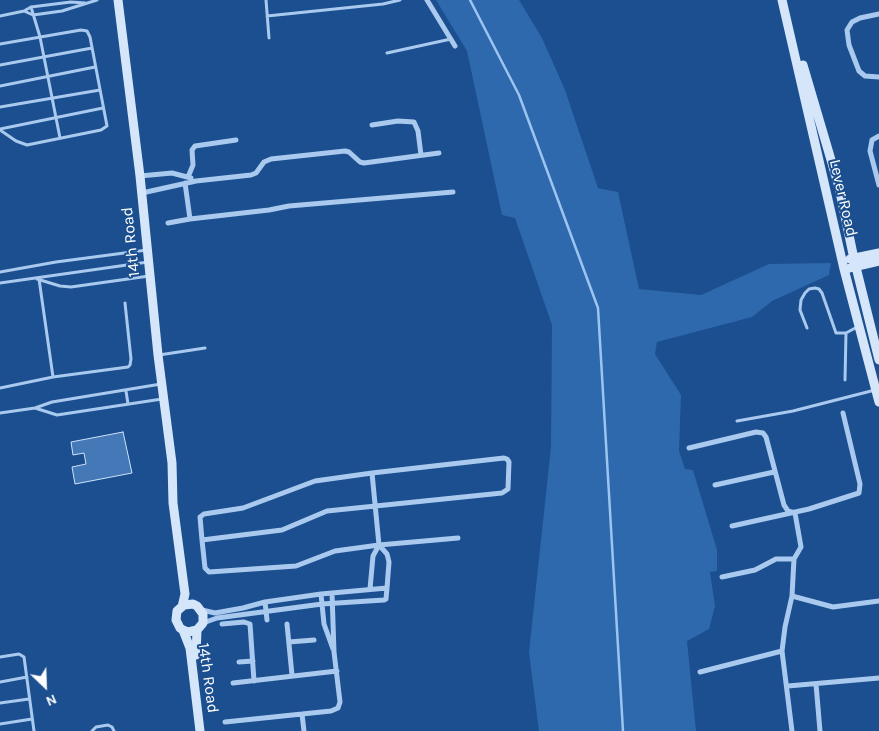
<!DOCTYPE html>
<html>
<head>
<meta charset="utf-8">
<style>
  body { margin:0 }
  #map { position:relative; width:879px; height:731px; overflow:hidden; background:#1b4f8f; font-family:Karla,sans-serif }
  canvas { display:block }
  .north { position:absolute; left:20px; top:661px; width:50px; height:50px; -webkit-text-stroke:4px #1b4f8f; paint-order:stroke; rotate:156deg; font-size:14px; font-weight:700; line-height:20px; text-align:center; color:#fff }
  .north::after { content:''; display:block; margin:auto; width:18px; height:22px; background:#fff; clip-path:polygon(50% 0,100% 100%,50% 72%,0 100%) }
</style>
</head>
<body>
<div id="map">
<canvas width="879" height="731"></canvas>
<div class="north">N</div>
</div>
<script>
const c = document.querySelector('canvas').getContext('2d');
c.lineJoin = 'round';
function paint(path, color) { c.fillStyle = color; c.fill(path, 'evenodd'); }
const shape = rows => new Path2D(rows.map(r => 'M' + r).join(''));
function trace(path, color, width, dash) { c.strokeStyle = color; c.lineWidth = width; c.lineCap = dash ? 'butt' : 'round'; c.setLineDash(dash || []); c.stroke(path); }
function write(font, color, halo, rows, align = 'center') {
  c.font = font + ' Karla,sans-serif'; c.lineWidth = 4; c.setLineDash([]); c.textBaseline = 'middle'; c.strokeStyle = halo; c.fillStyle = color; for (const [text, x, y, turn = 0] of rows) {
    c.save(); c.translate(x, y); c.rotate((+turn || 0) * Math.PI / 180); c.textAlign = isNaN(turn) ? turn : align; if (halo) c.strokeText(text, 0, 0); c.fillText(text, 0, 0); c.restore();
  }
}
paint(shape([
  [436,0,519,0,542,38,565,90,598,188,618,192,639,289,701,295,769,264,831,263,829,275,772,301,752,317,657,342,655,354,681,395,679,451,685,469,693,470,717,550,717,571,710,572,715,606,709,629,687,641,696,731,539,731,529,652,551,447,552,325,515,218,502,215,467,51]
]), '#2e69ad');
trace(shape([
  [470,0,519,95,598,308,623,731]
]), '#9cc4f0', 2.5);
const building = shape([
  [123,432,132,473,75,484,72,467,86,464,84,453,73,455,71,442,123,432]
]);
paint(building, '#4478b7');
trace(building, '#cfe3fa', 1);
trace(shape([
  [266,0,269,38],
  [31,7,40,37,60,138],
  [24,11,33,15,62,11,97,0],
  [0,16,24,11,31,7,71,2,85,3],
  [267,16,383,4,400,0],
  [0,44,81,30,87,31,90,37,107,126,101,130,27,145,16,141,0,130],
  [387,53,451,39],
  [0,65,92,48],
  [0,86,95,67],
  [0,107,100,90],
  [0,129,103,108],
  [0,272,56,262,147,250],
  [37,279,60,286,71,287,149,276],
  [39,279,53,377],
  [0,283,148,262],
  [807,328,800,310,801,300,805,293,809,289,815,288,819,289,822,293,836,333,846,333],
  [159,355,205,348],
  [845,380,846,333,859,326],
  [0,388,53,377,128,367,130,365,131,359,125,303],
  [126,391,128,404],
  [35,408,57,415,162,399],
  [0,413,35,408,52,402,161,384],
  [737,421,793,411,875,390],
  [0,657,19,654,24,657,34,731],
  [0,682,27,677],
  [0,703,29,699],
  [0,724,32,719],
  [92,731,96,727,108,725,112,727,114,731]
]), '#a9c9ee', 3);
trace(shape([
  [427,0,455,46],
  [879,14,860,18,852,22,847,30,849,45,859,71,865,76,879,77],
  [372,125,398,121,414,122,418,131,421,155],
  [879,136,872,140,870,151,879,185],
  [140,176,172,173,191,178],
  [188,177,193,165,192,150,195,146,236,140],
  [185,183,190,219],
  [142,193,196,181,251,175,256,173,264,162,271,159,345,151,349,152,360,162,364,163,439,153],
  [168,223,190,219,269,210,289,206,453,192],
  [689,448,756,432,763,433,766,437,784,505,788,511,795,513,801,547,794,559,792,596,785,627,782,651,792,731],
  [372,473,379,545],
  [715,485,774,472],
  [732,526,809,509,859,493,860,484,843,413],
  [202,540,282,530,327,511,502,493,508,489,509,462,507,459,504,458,372,473,315,481,243,508,204,514,200,517,202,540,205,568,209,572,296,566,335,551,379,545,458,538],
  [722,577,755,570,776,559,794,559],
  [370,589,373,556,379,545,387,554,389,562,387,588],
  [321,594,324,624,333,649],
  [792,596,833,607,879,601],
  [265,602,267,620],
  [202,610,215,613,243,608,265,602,321,594,387,588,386,599,384,600,322,604,217,618,203,623],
  [222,624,244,622,250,624,254,681],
  [287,624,292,675],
  [289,642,314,640],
  [239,662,253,661],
  [700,672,782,651],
  [233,683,337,671],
  [816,684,820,731],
  [788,686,879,678],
  [302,714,304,731],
  [225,722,331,711,338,708,340,702,334,652,332,593]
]), '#a9c9ee', 5);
trace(shape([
  [118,0,140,176,158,355,172,463,173,503,185,594,182,607],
  [782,0,844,269,879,402],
  [803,65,839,187,854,259,879,360],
  [850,259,879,253],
  [850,268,879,261],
  [183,630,188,632,197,630,203,623,203,614,197,606,193,604,184,605,177,611,176,620,180,628,183,630,190,648,200,731],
  [196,655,197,630]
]), '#d6e6fa', 9);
write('16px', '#fff', '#1b4f8f', [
  ["Lever Road",843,198,77],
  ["14th Road",131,242,-96],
  ["14th Road",208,678,82]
]);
</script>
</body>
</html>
